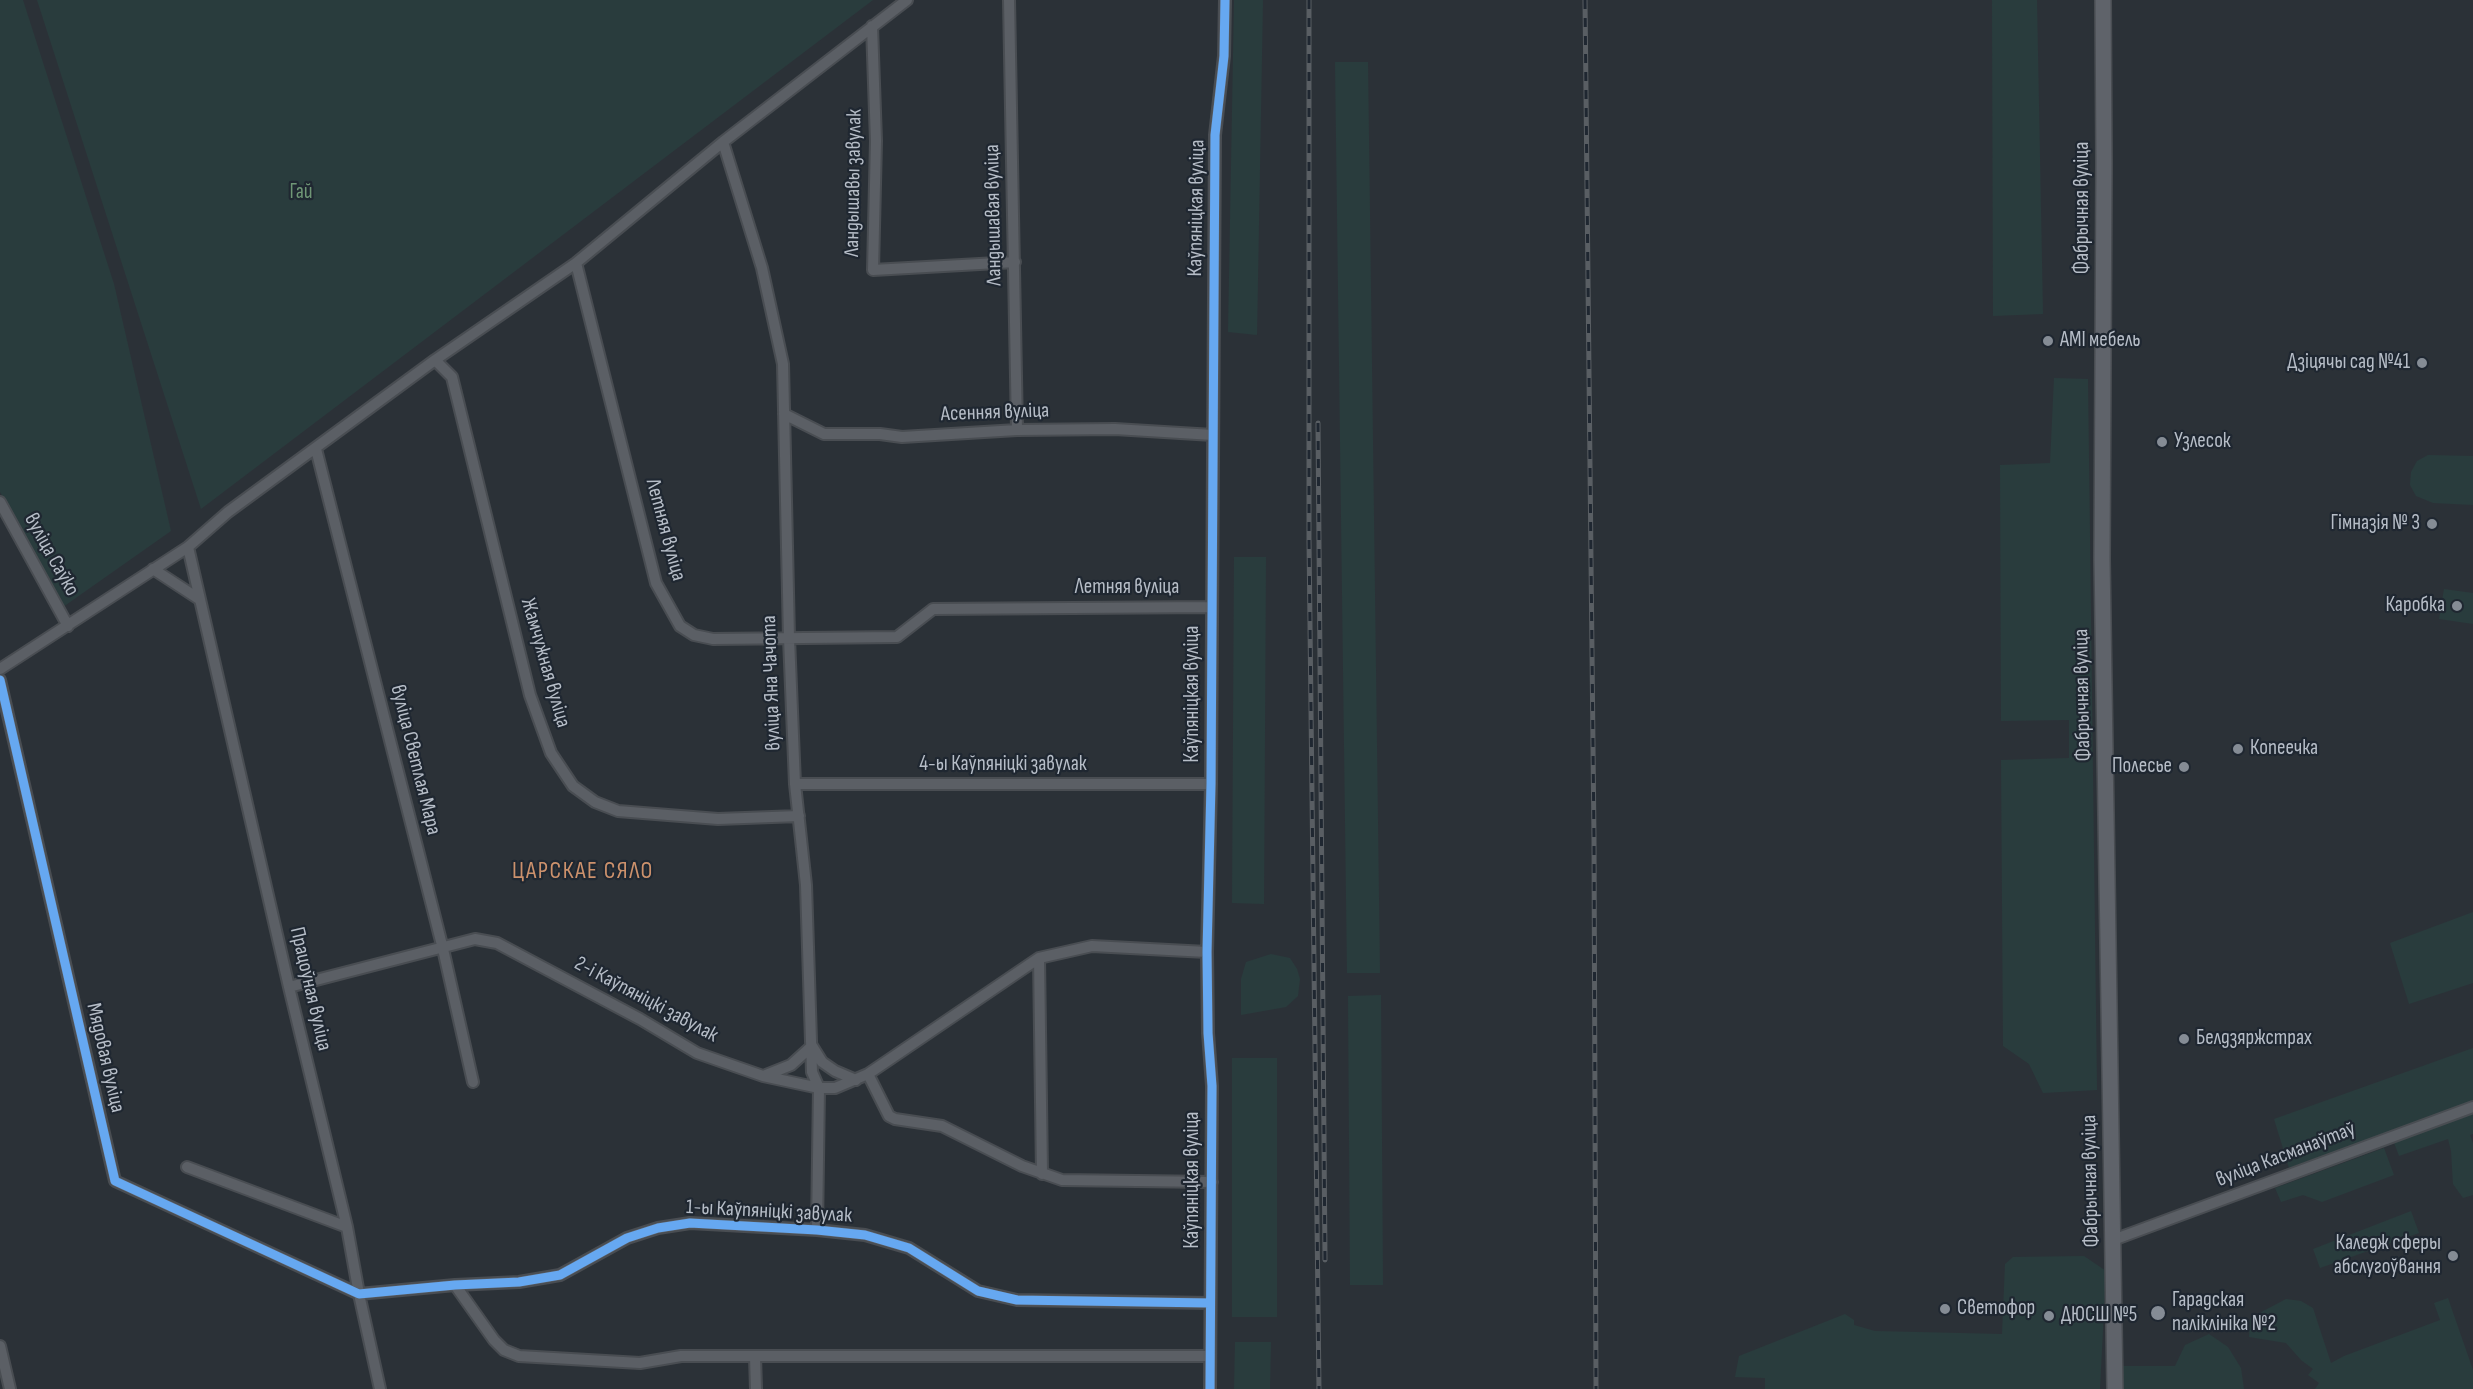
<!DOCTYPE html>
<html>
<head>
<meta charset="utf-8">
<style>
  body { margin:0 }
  canvas { display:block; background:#2b3137 }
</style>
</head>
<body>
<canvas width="2473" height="1389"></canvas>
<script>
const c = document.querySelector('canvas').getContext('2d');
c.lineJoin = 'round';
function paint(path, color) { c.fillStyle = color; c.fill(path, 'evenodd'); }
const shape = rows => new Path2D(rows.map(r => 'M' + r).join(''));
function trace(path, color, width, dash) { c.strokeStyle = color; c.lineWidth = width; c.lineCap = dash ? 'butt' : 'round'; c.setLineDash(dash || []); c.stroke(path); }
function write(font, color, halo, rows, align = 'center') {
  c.font = font + ' "Sofia Sans Condensed",sans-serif'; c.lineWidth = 4.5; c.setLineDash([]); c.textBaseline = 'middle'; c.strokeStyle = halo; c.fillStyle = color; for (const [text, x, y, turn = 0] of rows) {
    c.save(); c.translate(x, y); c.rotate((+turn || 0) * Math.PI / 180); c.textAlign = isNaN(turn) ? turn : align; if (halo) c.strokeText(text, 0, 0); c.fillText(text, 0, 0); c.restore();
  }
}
paint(shape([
  [0,0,23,0,114,284,171,531,63,607,0,492],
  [37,0,873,0,201,509],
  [1234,0,1263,0,1257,335,1228,332],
  [1992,0,2037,0,2043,314,1993,316],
  [1335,62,1368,62,1380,973,1347,973],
  [2054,378,2088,379,2097,1090,2043,1093,2029,1064,2003,1046,2001,760,2069,758,2069,720,2001,721,2000,465,2050,463],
  [2428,455,2473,456,2473,505,2433,503,2416,496,2410,485,2411,472,2417,461],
  [1234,557,1266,557,1264,904,1232,903],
  [2444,589,2473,593,2473,624,2439,619],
  [2473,912,2473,983,2409,1004,2390,943],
  [1271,954,1290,958,1297,969,1300,979,1298,996,1286,1007,1241,1015,1241,979,1246,962],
  [1381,995,1383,1285,1350,1285,1348,996],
  [2473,1048,2473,1101,2289,1168,2274,1119],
  [1232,1058,1277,1058,1277,1317,1232,1317],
  [2473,1114,2473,1134,2470,1135,2473,1143,2473,1195,2463,1198,2453,1184,2451,1151,2448,1139,2399,1156,2393,1140],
  [2384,1148,2394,1175,2322,1202,2303,1195,2281,1202,2275,1188],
  [2411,1211,2419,1233,2320,1268,2313,1249],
  [2084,1256,2106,1271,2100,1389,1765,1389,1765,1378,1735,1377,1739,1356,1845,1314,1854,1320,1854,1325,1875,1331,2002,1334,2005,1264,2013,1257],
  [2448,1298,2473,1370,2473,1389,2315,1389,2319,1383,2308,1375,2313,1369,2301,1360,2286,1343,2249,1337,2250,1318,2286,1299,2301,1301,2313,1308,2331,1363,2344,1356,2440,1320,2434,1303],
  [2209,1334,2228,1347,2241,1368,2244,1389,2120,1389,2120,1366,2175,1366,2185,1345],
  [1235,1342,1271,1342,1270,1389,1234,1389]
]), '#293c3d');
const minor = shape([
  [1009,0,1017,430],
  [872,26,876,141,873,270,1015,262],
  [723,142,762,268,783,364,789,638,795,784,806,885,812,1072,819,1088,817,1230],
  [576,263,656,583,680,626,694,635,713,639,897,637,933,609,1211,607],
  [435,360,452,377,530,695,551,753,573,786,595,802,618,811,718,819,799,816],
  [784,414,824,434,880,434,902,437,1017,430,1115,429,1213,435],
  [316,449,443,949,473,1082],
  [0,502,68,626],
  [188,547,289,987,347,1227,359,1294,380,1389],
  [153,569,199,599],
  [0,669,188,547,228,512,435,360,576,263,723,142,907,0],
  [0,680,115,1181,359,1294,455,1285,519,1282,560,1275,627,1238,658,1228,690,1223,817,1230,865,1235,909,1248,978,1291,1017,1300,1210,1303],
  [795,784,1211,784],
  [1039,958,1042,1174],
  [289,987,475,939,497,943,640,1019,697,1053,763,1076,819,1088,835,1088,868,1074,1039,958,1092,946,1207,952],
  [868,1074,889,1116,895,1119,942,1126,1022,1166,1062,1180,1212,1182],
  [766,1075,791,1065,812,1046,822,1062,835,1071,856,1080],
  [187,1167,347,1227],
  [2113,1240,2473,1107],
  [455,1285,494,1340,504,1350,519,1356,640,1363,681,1356,1210,1356],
  [0,1346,10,1389],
  [755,1356,756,1389],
  [1210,1389,1212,1086,1208,1033,1207,952,1211,784,1215,135,1224,56,1225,0]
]);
const secondary = shape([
  [2103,0,2104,163,2102,559,2115,1389]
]);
trace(minor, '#494d52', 14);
trace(secondary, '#494d52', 18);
trace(minor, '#5b5f65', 10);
trace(secondary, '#5f636a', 15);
const rail = shape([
  [1309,0,1309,539,1319,1389],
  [1585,0,1594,838,1596,1389],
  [1318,423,1325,1260]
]);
trace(rail, '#595e63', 5);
trace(rail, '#1f2731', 3, [9]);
trace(shape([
  [0,680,115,1181,359,1294,455,1285,519,1282,560,1275,627,1238,658,1228,690,1223,817,1230,865,1235,909,1248,978,1291,1017,1300,1210,1303],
  [1210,1389,1212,1086,1208,1033,1207,952,1211,784,1215,135,1224,56,1225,0]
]), '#66a8f1', 9);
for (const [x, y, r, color] of [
  [2048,341,6,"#858c95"],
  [2422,363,6,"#858c95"],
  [2162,442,6,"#858c95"],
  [2432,524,6,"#858c95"],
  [2457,606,6,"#858c95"],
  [2238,749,6,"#858c95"],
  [2184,767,6,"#858c95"],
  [2184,1039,6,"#858c95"],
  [2453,1256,6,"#858c95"],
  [1945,1309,6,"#858c95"],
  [2158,1313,8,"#858c95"],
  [2049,1316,6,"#858c95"]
]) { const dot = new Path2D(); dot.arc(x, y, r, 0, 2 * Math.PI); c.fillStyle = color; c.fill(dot); trace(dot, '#1f2731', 2); }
write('21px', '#b6bdc7', '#1f2731', [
  ["Ландышавы завулак",854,183,-89],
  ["Каўпяніцкая вуліца",1197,208,-89],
  ["Фабрычная вуліца",2083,208,-90],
  ["Ландышавая вуліца",994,215,-91],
  ["Асенняя вуліца",995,413,-2],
  ["Летняя вуліца",665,530,75],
  ["вуліца Саўко",51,555,61],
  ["Летняя вуліца",1127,588],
  ["Жамчужная вуліца",545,663,74],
  ["вуліца Яна Чачота",772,683,-92],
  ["Каўпяніцкая вуліца",1193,694,-90],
  ["Фабрычная вуліца",2083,695,-91],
  ["вуліца Светлая Мара",415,760,76],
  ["4-ы Каўпяніцкі завулак",1003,765],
  ["Працоўная вуліца",310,989,77],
  ["2-і Каўпяніцкі завулак",646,1000,28],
  ["Мядовая вуліца",105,1058,77],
  ["вуліца Касманаўтаў",2286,1155,-21],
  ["Каўпяніцкая вуліца",1193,1180,-90],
  ["Фабрычная вуліца",2091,1181,-91],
  ["1-ы Каўпяніцкі завулак",769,1212,3]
]);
write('21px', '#6f9676', '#1f2731', [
  ["Гай",301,193]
]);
write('21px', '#b6bdc7', '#1f2731', [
  ["AMI мебель",2060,341],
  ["Дзіцячы сад №41",2410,363,"right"],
  ["Узлесок",2174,442],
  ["Гімназія № 3",2420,524,"right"],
  ["Каробка",2445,606,"right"],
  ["Копеечка",2250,749],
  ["Полесье",2172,767,"right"],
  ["Белдзяржстрах",2196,1039],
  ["Каледж сферы",2441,1244,"right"],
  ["абслугоўвання",2441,1268,"right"],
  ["Гарадская",2172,1301],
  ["паліклініка №2",2172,1325],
  ["Светофор",1957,1309],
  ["ДЮСШ №5",2061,1316]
], 'left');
c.letterSpacing = '1.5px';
write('24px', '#cc916c', '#1f2731', [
  ["ЦАРСКАЕ СЯЛО",583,872]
]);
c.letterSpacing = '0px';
</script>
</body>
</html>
